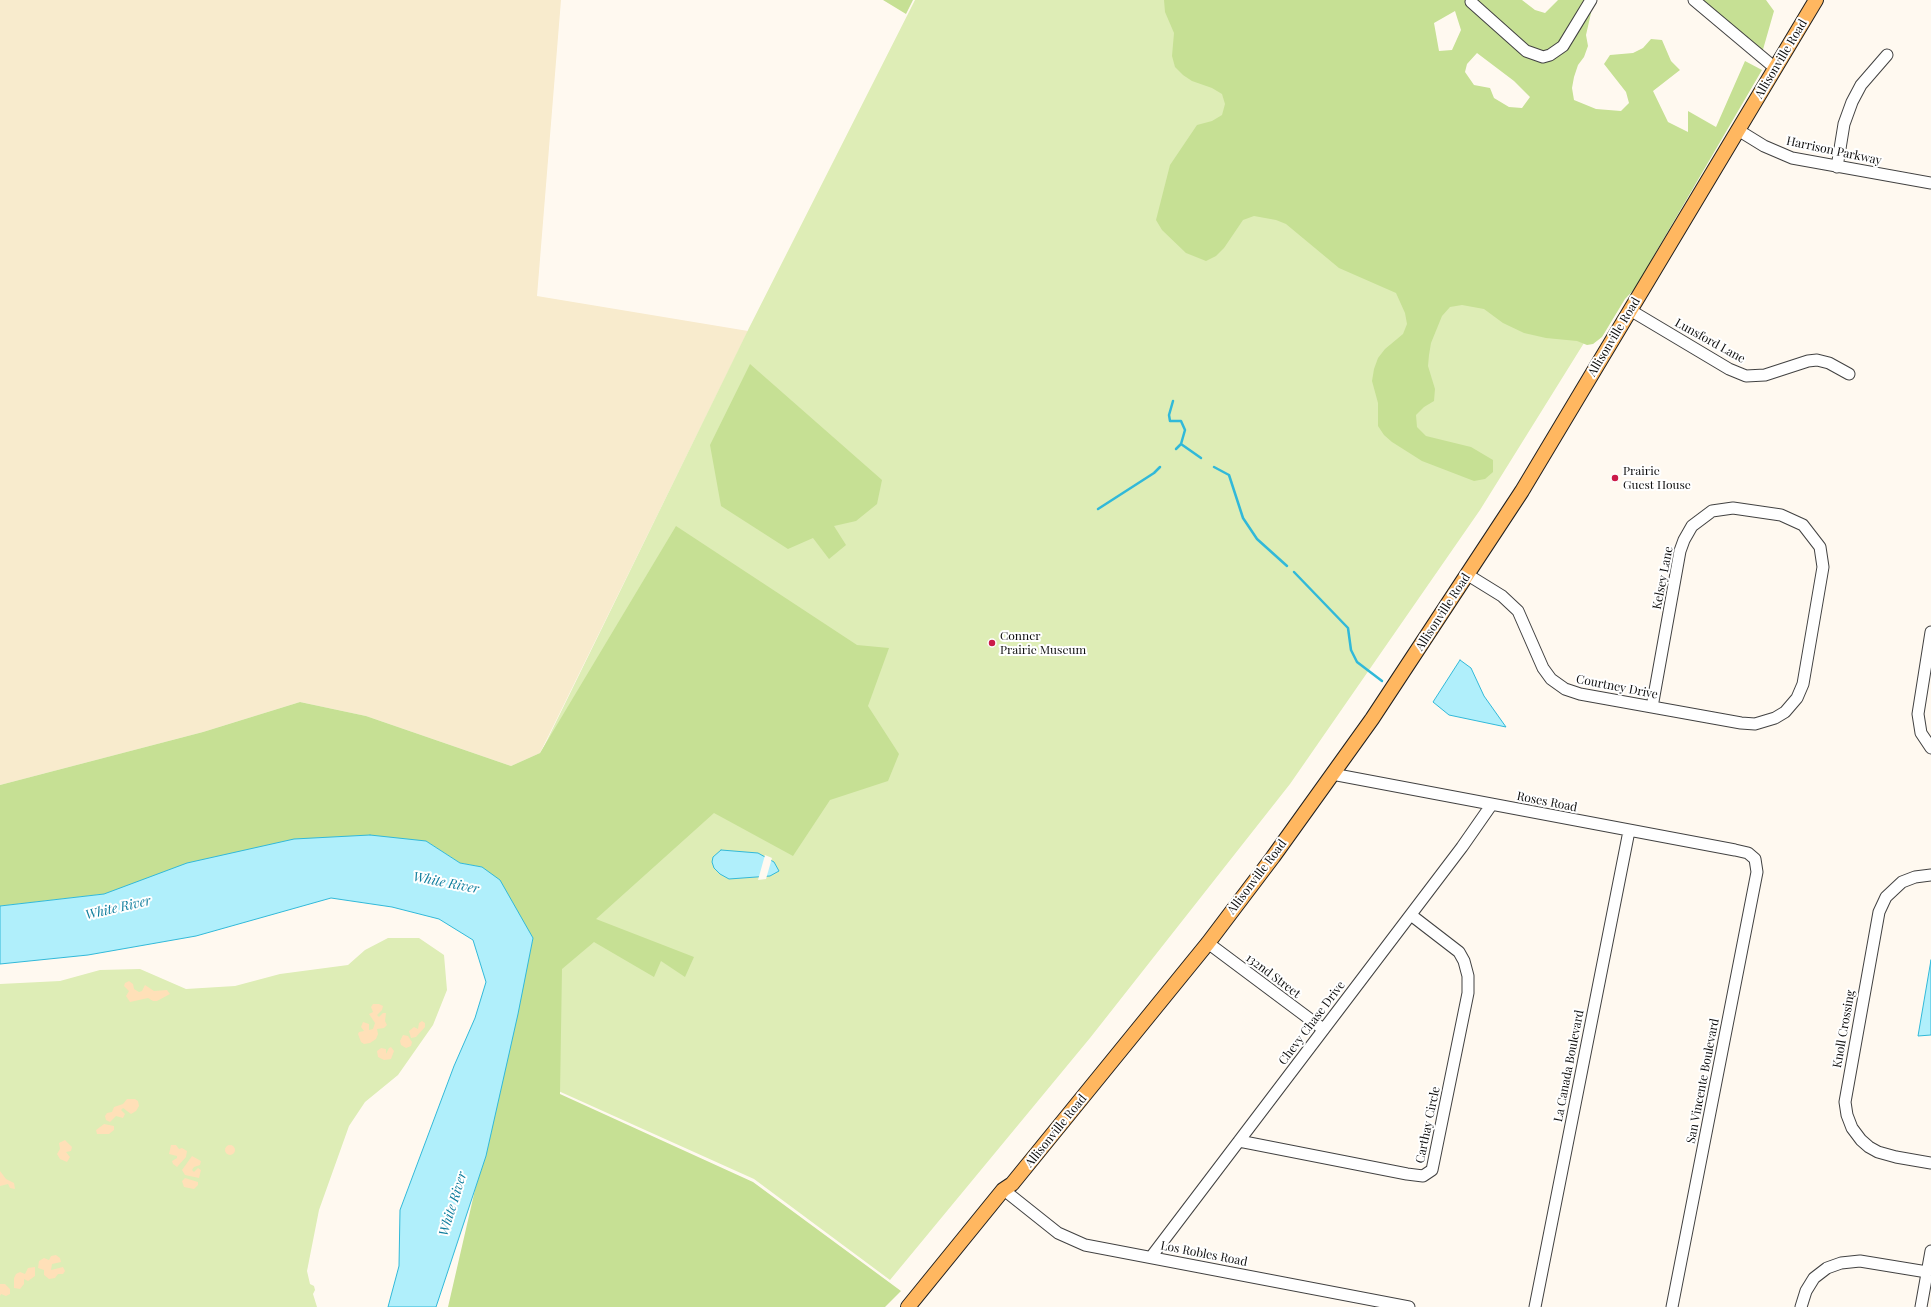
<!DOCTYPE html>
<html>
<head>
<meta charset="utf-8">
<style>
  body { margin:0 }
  canvas { display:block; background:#fff9f0 }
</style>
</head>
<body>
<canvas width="1931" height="1307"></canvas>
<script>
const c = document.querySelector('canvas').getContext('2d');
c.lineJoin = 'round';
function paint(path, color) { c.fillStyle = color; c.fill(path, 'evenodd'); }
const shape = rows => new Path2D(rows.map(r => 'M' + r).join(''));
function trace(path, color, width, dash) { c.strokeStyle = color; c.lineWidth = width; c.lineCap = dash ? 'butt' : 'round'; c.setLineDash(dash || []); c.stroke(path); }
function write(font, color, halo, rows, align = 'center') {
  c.font = font + ' "Playfair Display",serif'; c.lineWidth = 4; c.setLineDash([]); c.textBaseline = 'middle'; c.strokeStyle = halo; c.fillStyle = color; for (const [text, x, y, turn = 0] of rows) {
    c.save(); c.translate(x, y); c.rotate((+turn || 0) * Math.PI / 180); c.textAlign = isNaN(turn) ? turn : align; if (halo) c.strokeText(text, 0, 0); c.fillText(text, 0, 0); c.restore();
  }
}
paint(shape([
  [0,0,561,0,537,296,748,331,540,753,511,766,366,716,300,702,203,732,0,785]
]), '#f8ebcd');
paint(shape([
  [915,0,1373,0,1640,253,1480,510,1290,784,1090,1038,890,1280,754,1179,534,1080,544,965,530,775,749,328],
  [388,938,419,938,444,955,447,990,433,1025,398,1075,365,1102,349,1126,319,1210,307,1271,310,1284,314,1286,315,1290,313,1294,317,1307,0,1307,0,984,60,981,100,970,140,969,186,989,235,986,280,974,348,965,365,950]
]), '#deedb6');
paint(shape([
  [883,0,913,0,906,14],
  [1164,0,1522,0,1535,10,1545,13,1558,0,1590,0,1591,13,1586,35,1588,46,1584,57,1578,65,1574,77,1572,88,1574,100,1596,109,1621,111,1629,103,1626,92,1604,64,1610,55,1633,53,1643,48,1651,39,1662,40,1671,61,1680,70,1653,91,1668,122,1688,132,1688,111,1716,127,1745,61,1762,70,1653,257,1648,275,1625,299,1602,337,1593,344,1587,345,1577,341,1546,338,1524,333,1503,323,1484,309,1462,305,1450,307,1442,316,1431,343,1429,355,1428,366,1435,389,1434,401,1424,407,1416,415,1417,427,1426,436,1471,447,1493,460,1493,472,1485,479,1474,481,1422,461,1392,442,1384,435,1378,426,1378,403,1372,381,1374,369,1378,358,1385,349,1403,334,1407,324,1405,313,1396,293,1339,268,1286,224,1276,220,1254,216,1243,220,1224,248,1216,256,1206,261,1186,253,1162,230,1156,220,1170,165,1197,125,1212,121,1222,115,1225,104,1222,94,1212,88,1192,81,1183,75,1175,67,1172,56,1174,33,1165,12],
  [1455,11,1461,30,1452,50,1439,51,1434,23],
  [1477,53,1514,81,1530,97,1522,108,1509,107,1494,98,1490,88,1474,85,1465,72,1467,64],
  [1701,0,1766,0,1774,11,1762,53],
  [750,364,882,480,877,504,856,521,834,526,846,545,829,559,813,538,788,549,721,506,710,445],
  [676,526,857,645,889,648,868,706,899,754,888,781,830,800,793,856,714,813,596,919,694,957,685,977,661,961,654,977,594,942,562,969,560,1094,753,1182,901,1291,885,1307,448,1307,533,938,482,867,460,863,426,841,104,894,0,906,0,785,203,732,300,702,366,716,511,766,540,753]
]), '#c6e094');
paint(shape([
  [129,981,133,984,134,989,139,992,142,991,145,985,154,991,167,990,170,994,157,1001,153,1001,148,998,130,1002,126,996,129,991,124,986,125,983],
  [373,1004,379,1004,383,1006,382,1010,377,1015,379,1017,383,1013,386,1013,385,1021,387,1025,384,1028,377,1029,378,1034,376,1039,370,1043,364,1044,361,1042,358,1034,359,1032,364,1031,361,1027,363,1022,369,1024,369,1030,373,1029,375,1023,369,1014,373,1012,371,1007],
  [422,1021,425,1023,425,1027,416,1037,411,1038,409,1031,414,1027,418,1029,419,1023],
  [403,1035,408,1036,412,1042,411,1046,406,1048,401,1045,400,1041],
  [391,1047,394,1051,391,1059,384,1060,378,1057,377,1051,381,1048,386,1049,386,1054,389,1048],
  [127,1099,135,1099,138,1101,139,1106,136,1111,131,1114,123,1108,121,1110,125,1114,123,1118,116,1116,110,1122,106,1120,105,1116,107,1113,112,1112,114,1107,123,1104],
  [104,1124,114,1126,114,1130,109,1134,97,1134,96,1130],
  [65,1140,72,1147,71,1151,66,1152,70,1157,67,1162,60,1159,57,1154,60,1149,59,1143],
  '225 1150a5 5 0 1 1 10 0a5 5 0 1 1-10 0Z',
  [171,1145,176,1145,179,1149,182,1148,187,1151,186,1157,177,1167,173,1164,172,1161,177,1158,177,1156,169,1154],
  [192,1156,201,1161,200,1165,194,1167,192,1170,194,1172,198,1168,201,1170,199,1178,185,1175,182,1170],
  [0,1171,6,1179,14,1183,15,1189,10,1188,8,1184,0,1186],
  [185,1178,198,1182,198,1185,194,1189,184,1187,182,1181],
  [56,1255,60,1258,61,1262,52,1264,51,1270,63,1267,65,1271,63,1274,58,1274,55,1278,49,1279,44,1275,44,1270,38,1268,39,1261,44,1258,49,1260,51,1256],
  [35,1267,35,1276,28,1281,24,1279,24,1284,20,1289,14,1288,14,1278,16,1274,20,1272,25,1274,28,1268],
  [0,1284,5,1284,10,1289,10,1294,6,1296,1,1294,0,1296]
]), '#ffe0b8');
const water = shape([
  [1460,660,1471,668,1484,696,1506,727,1449,715,1433,702,1460,660],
  [370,835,426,841,460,863,482,867,500,880,533,938,518,1014,486,1156,436,1307,388,1307,399,1266,400,1210,454,1066,475,1018,486,982,473,940,439,919,392,907,331,898,196,936,88,955,0,964,0,906,104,894,187,863,294,839,370,835],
  [721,850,758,853,774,862,779,871,770,876,729,879,720,874,714,868,712,862,713,857,721,850],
  [1931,960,1931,1035,1918,1036,1931,960]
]);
paint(water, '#b0effb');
trace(water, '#31b9d9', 1);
paint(shape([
  [765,855,772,858,766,879,758,880]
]), '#fff9f0');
trace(shape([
  [1173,401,1169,415,1170,421,1181,421,1185,430,1181,444,1201,458],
  [1176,449,1181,444],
  [1214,467,1229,475,1243,518,1257,539,1287,566],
  [1098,509,1154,473,1160,467],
  [1294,572,1348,628,1351,650,1357,662,1382,681]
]), '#31b9d9', 2.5);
const minor = shape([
  [1694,0,1775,68],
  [1471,2,1526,51,1543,57,1550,55,1563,46,1591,0],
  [1738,130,1764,146,1792,158,1931,183],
  [1837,167,1844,124,1852,102,1861,85,1887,55],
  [1630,310,1729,369,1746,376,1765,375,1808,361,1817,360,1829,363,1849,374],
  [1468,575,1502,596,1518,611,1543,668,1551,679,1565,689,1580,694,1741,723,1755,724,1775,718,1785,712,1797,698,1803,684,1823,567,1820,547,1803,525,1781,515,1733,508,1712,511,1692,526,1684,540,1680,551,1652,707],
  [1931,632,1918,714,1921,733,1931,748],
  [1332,774,1735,850,1748,853,1755,859,1757,872,1672,1307],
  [1931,875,1915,877,1902,882,1886,897,1879,912,1845,1102,1847,1115,1852,1128,1861,1140,1869,1147,1878,1152,1896,1157,1931,1163],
  [1208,943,1323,1029],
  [1239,1141,1407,1174,1423,1176,1432,1170,1468,993,1468,976,1464,961,1459,952,1411,915],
  [1009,1194,1058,1233,1085,1245,1409,1307],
  [1151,1257,1462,847,1492,804],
  [1535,1307,1629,831],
  [1801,1307,1806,1291,1814,1278,1827,1268,1841,1263,1860,1261,1927,1272],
  [1921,1307,1931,1251]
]);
const major = shape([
  [908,1307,1003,1190,1012,1184,1208,943,1273,857,1372,719,1522,491,1816,0]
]);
trace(minor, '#424242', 13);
trace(major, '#202020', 16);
trace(minor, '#fff', 11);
trace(major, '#ffb760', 14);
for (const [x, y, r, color] of [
  [1615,478,4,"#cb1a48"],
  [992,643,4,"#cb1a48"]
]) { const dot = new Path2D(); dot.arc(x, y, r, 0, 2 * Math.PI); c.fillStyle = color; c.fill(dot); trace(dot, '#fff', 1.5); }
write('12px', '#0f0f0f', '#fff', [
  ["Allisonville Road",1781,59,-59],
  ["Harrison Parkway",1834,151,12],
  ["Allisonville Road",1614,337,-59],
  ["Lunsford Lane",1710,341,29],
  ["Kelsey Lane",1663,578,-79],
  ["Allisonville Road",1443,612,-57],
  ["Courtney Drive",1617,687,11],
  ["Roses Road",1547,802,11],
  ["Allisonville Road",1257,877,-53],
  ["132nd Street",1273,976,37],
  ["Chevy Chase Drive",1312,1023,-53],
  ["Knoll Crossing",1844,1029,-80],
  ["La Canada Boulevard",1569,1066,-79],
  ["San Vincente Boulevard",1703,1081,-79],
  ["Carthay Circle",1428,1125,-78],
  ["Allisonville Road",1056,1131,-51],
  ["Los Robles Road",1204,1254,11]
]);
write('12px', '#0f0f0f', '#fff', [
  ["Prairie",1623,471],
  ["Guest House",1623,485],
  ["Conner",1000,636],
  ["Prairie Museum",1000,650]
], 'left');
write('italic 13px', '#0c7c9c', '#fff', [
  ["White River",446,883,11],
  ["White River",118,908,-13],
  ["White River",453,1204,-73]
]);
</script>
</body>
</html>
